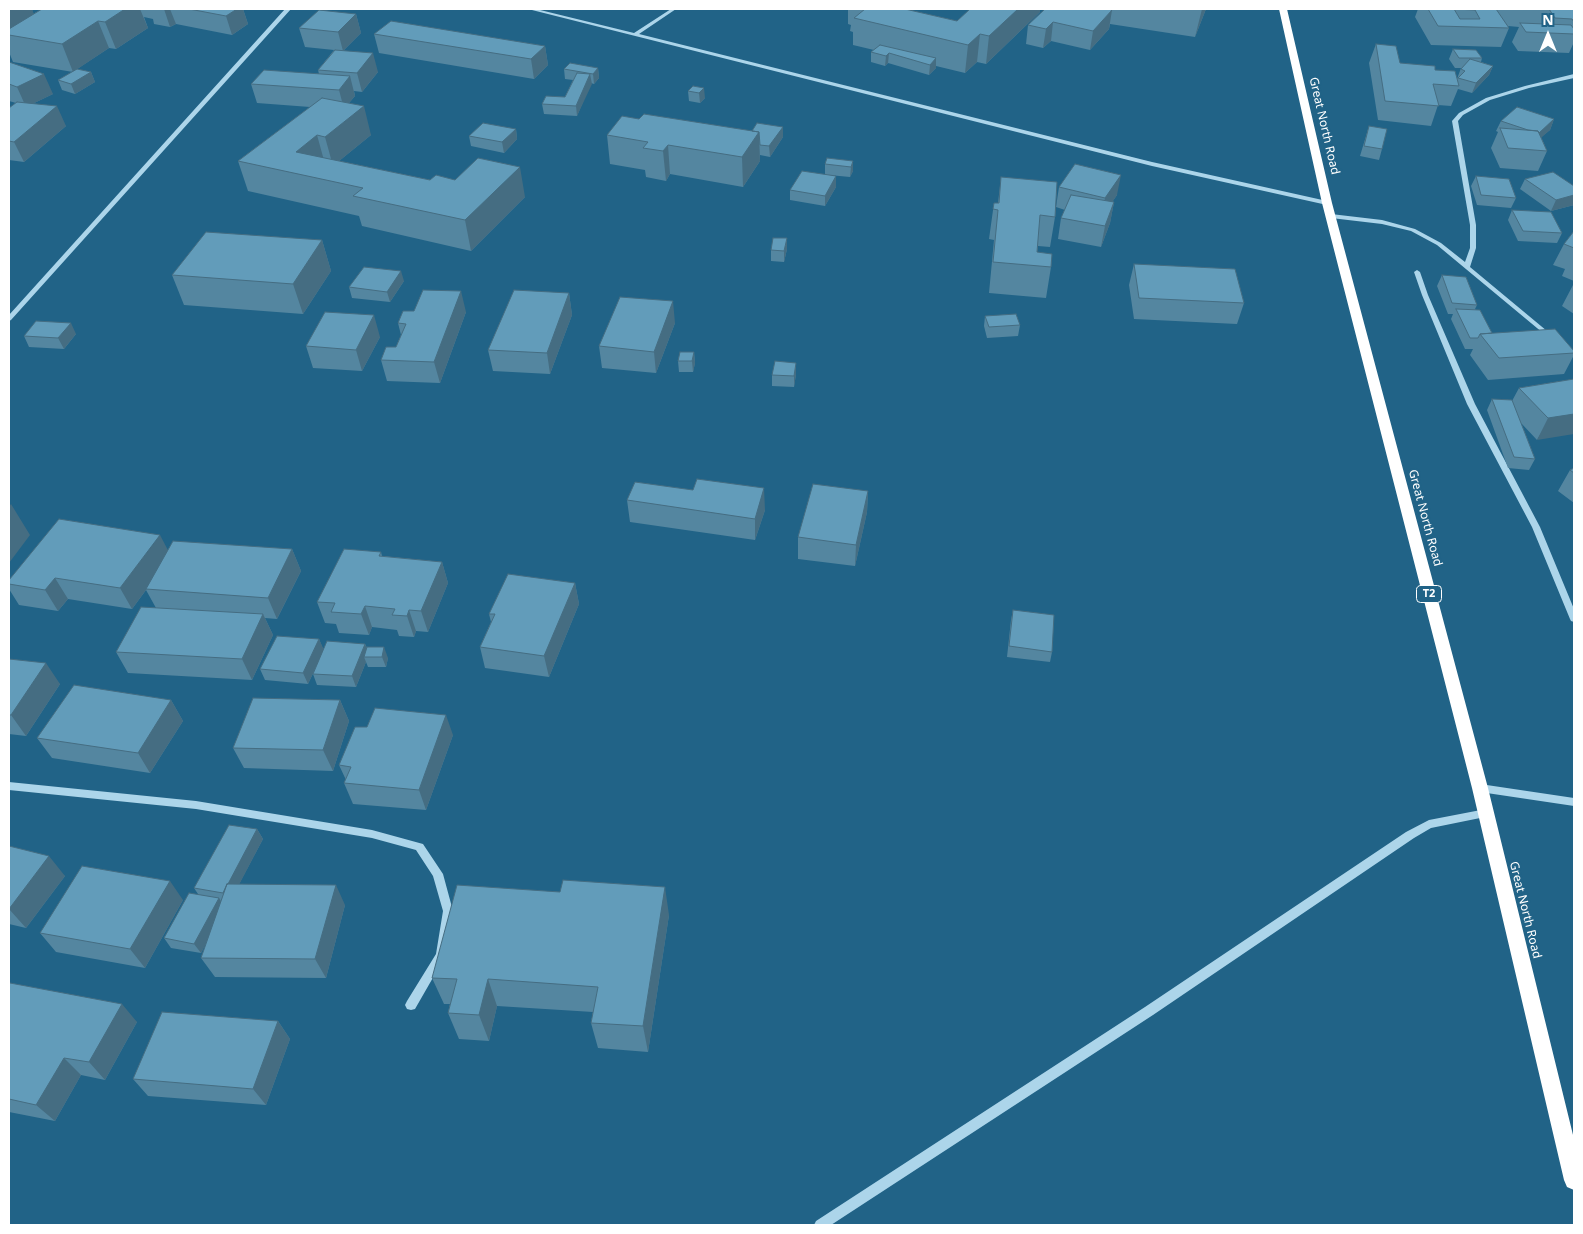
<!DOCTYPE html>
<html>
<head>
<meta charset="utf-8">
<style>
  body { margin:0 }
  #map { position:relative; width:1583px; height:1234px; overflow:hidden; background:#216387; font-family:"Noto Sans",sans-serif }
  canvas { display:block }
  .frame { position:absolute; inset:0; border:10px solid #fff; pointer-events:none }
  .north { position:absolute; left:1523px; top:10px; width:50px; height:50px; -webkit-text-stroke:4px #216387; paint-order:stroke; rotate:0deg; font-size:14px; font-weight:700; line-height:20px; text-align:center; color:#fff }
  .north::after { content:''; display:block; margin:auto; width:18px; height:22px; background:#fff; clip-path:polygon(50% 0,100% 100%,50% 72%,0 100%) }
</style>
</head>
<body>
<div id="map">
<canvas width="1583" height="1234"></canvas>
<div class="frame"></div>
<div class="north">N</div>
</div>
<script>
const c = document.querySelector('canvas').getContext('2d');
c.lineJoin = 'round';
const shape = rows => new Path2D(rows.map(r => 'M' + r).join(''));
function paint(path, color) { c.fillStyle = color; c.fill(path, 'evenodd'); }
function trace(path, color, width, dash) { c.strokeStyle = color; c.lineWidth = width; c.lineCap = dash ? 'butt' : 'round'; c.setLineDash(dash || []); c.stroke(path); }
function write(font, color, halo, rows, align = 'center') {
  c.font = font + ' "Noto Sans",sans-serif'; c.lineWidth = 4.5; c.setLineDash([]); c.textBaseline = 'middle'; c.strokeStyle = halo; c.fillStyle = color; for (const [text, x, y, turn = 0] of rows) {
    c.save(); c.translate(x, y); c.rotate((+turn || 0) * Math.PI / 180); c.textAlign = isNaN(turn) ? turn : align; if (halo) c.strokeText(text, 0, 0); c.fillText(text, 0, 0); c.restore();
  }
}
paint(shape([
  [285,9,291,9,11,320,9,321,9,315,285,9],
  [528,9,536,9,634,33,671,9,676,9,639,34,1152,162,1327,201,1330,203,1327,205,1152,166,528,9],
  [1574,74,1574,78,1529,88,1490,100,1463,115,1458,121,1476,225,1476,248,1470,267,1553,336,1553,338,1549,338,1437,245,1411,231,1382,224,1331,218,1328,216,1331,214,1382,220,1415,229,1441,243,1465,262,1470,248,1470,225,1452,121,1459,113,1486,98,1525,86,1574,74],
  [1417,270,1420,272,1428,295,1475,404,1540,527,1574,609,1574,622,1571,621,1570,619,1532,527,1467,404,1422,295,1414,272,1417,270],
  [9,782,196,801,372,830,423,844,443,874,453,911,446,955,415,1009,411,1010,407,1009,405,1005,407,1001,436,954,443,911,433,876,416,850,372,838,196,809,9,790,9,782],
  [1480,784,1574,798,1574,806,1480,792,1477,791,1475,788,1477,785,1480,784],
  [1486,809,1490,810,1491,813,1490,816,1431,828,1414,838,1153,1015,831,1225,814,1225,816,1221,1145,1007,1406,832,1429,820,1486,809]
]), '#acd5ea');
paint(shape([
  [1279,9,1287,9,1332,203,1488,788,1574,1139,1574,1190,1567,1187,1564,1180,1472,788,1322,203,1279,9]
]), '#fff');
paint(shape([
  [9,9,32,9,33,14,42,9,243,9,248,24,232,35,176,24,170,27,154,24,153,19,144,17,148,28,116,49,109,48,77,69,91,72,95,82,75,94,62,90,58,80,73,72,13,62,9,52],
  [848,9,910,9,909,10,957,21,1040,12,986,64,977,62,965,73,936,66,936,68,929,75,888,63,885,66,871,62,871,52,874,50,853,45,853,32,850,31,851,25,848,24],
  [1045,9,1206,9,1195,37,1110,24,1109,29,1090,50,1051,41,1043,48,1026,44,1028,25],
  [1418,9,1574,9,1574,42,1569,53,1518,51,1512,42,1519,27,1508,26,1509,28,1501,47,1431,45,1415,17],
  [356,14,361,33,343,51,378,72,362,92,354,91,355,96,349,103,371,135,339,161,430,180,525,197,471,251,362,226,359,216,248,191,238,161,310,107,257,103,251,84,319,74,318,70,334,50,305,47,299,28],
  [374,34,545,46,548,65,534,79,379,53],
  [1376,44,1400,63,1435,70,1457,79,1461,68,1455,68,1449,59,1453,49,1482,58,1481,62,1493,66,1489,75,1472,93,1458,89,1451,106,1438,105,1431,126,1378,120,1369,63],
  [9,62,53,94,32,104,66,126,24,162,9,160,9,108,16,103,9,101],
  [598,68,599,78,594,84,591,83,577,116,544,114,542,104,565,97,573,80,565,79,564,69],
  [693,86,705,98,700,103,689,101,688,91],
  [639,119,783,137,770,157,760,155,760,161,743,187,670,174,666,181,646,177,645,170,610,164,607,135],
  [1554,119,1550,130,1541,137,1547,151,1538,171,1500,168,1491,148,1498,132,1496,131,1501,121],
  [1369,126,1382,149,1379,160,1360,156],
  [516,129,517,139,504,153,471,146,469,136],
  [853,161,853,171,850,177,829,175,836,187,825,206,790,200,790,190,825,175,825,164],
  [1476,176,1516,198,1511,208,1477,205,1471,186],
  [1001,177,1056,207,1059,187,1117,195,1112,202,1114,202,1110,223,1101,247,1058,239,1061,218,1065,210,1056,207,1055,217,1050,247,1038,246,1037,252,1051,267,1046,298,989,293,994,240,989,239,994,203,998,203],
  [1525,179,1574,186,1574,205,1551,211,1520,189],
  [1512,210,1562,233,1557,243,1518,241,1508,220],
  [1574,231,1574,281,1562,276,1565,269,1553,265,1564,244],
  [787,238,787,249,784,262,771,261,771,250],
  [322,240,331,271,303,314,184,305,172,275],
  [1134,264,1244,303,1237,324,1134,319,1129,285],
  [1442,275,1477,305,1475,309,1492,333,1574,351,1574,355,1564,374,1488,380,1470,355,1473,349,1465,349,1451,319,1453,314,1448,314,1437,286],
  [404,281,390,302,352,298,349,287],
  [1574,284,1574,314,1562,306,1573,285],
  [569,293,572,315,550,374,493,371,488,350],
  [414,311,466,312,440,383,387,381,381,360,396,347,401,335,398,323],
  [985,316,1020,325,1018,336,987,338,984,326],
  [675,323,656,373,602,368,599,346],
  [76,334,64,349,29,347,24,336],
  [380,337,362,371,313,368,306,346],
  [694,352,695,363,693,372,679,372,678,361],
  [796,363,796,374,794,387,772,386,772,375],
  [1574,379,1537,440,1521,423,1535,459,1529,470,1508,468,1487,410,1492,399,1512,401,1519,388],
  [1574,468,1574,503,1558,491,1570,470],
  [868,491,867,512,855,566,798,559,798,537],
  [627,500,765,510,755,540,630,522],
  [292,549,301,571,277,619,265,618,273,635,252,680,128,673,116,652,156,608,146,590,132,609,68,599,58,611,19,605,9,589,9,580,168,550],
  [381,552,382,556,442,562,448,583,428,632,416,631,414,637,399,636,397,630,372,627,369,635,339,633,336,624,325,623,317,602],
  [575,583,579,604,549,677,485,668,480,647,491,622,489,614],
  [1013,610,1052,652,1050,662,1007,657,1011,620],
  [319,639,323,649,365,644,367,648,388,658,386,667,368,667,366,662,356,687,317,685,313,674,318,663,308,684,265,680,260,669],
  [9,659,60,684,26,736,9,734],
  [171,700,183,721,150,773,52,758,37,738],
  [340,700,349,721,333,771,244,768,233,748],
  [453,735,426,810,353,804,344,783,346,780,339,765],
  [257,829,263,839,239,884,345,905,326,978,215,977,201,958,207,941,201,953,171,948,164,938,198,894,194,888],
  [9,846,65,876,26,928,9,924],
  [183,900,145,968,56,952,40,933],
  [669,915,648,1052,598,1048,591,1023,593,1012,497,1006,489,1041,459,1039,448,1013,450,1004,444,1004,432,978],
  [9,984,137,1022,105,1080,81,1075,55,1121,9,1112],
  [278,1021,290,1039,266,1105,148,1096,133,1079]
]), '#5486a0');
paint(shape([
  [9,9,32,9,35,17,9,33],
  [125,9,140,9,148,28,116,49,105,22],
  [164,9,170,9,176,24,170,27],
  [237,9,243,9,248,24,232,35,226,16],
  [1018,9,1040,9,1040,12,986,64,989,36],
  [1202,9,1206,9,1195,37],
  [1112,10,1109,29,1090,50,1093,31],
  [356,14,361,33,343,51,338,32],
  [98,21,109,48,73,72,62,44],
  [1053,22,1051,41,1043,48,1046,29],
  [980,34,977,62,965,73,968,45],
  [545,46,548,65,534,79,531,59],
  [373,53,378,72,362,92,357,73],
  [889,53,888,63,885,66,886,56],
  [936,58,936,68,929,75,930,65],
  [1493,66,1489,75,1472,93,1476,83],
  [598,68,599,78,594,84,593,74],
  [91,72,95,82,75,94,71,84],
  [44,74,53,94,26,107,17,87],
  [590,74,592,84,577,116,576,106],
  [350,76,355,96,344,109,339,90],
  [704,88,705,98,700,103,699,93],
  [57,106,66,126,24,162,14,142],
  [364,106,371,135,333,166,325,137],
  [1554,119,1550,130,1534,144,1538,134],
  [783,127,783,137,770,157,769,146],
  [516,129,517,139,504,153,502,142],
  [759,132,760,161,743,187,742,157],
  [317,135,325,164,296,152],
  [668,145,670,174,666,181,663,151],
  [853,161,853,171,850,177,851,167],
  [520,167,525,197,471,251,465,220],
  [1121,175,1117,195,1101,219,1105,198],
  [836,176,836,187,825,206,825,196],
  [1574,195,1574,205,1551,211,1556,200],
  [1114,202,1110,223,1101,247,1105,226],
  [787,238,787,249,784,262,784,251],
  [322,240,331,271,303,314,293,284],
  [401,271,404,281,390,302,387,292],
  [461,291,466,312,440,383,434,362],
  [569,293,572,315,550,374,547,353],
  [673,301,675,323,656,373,654,352],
  [374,315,380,337,362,371,356,350],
  [71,323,76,334,64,349,58,338],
  [694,352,695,363,693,372,692,361],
  [796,363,796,374,794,387,794,376],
  [1574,414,1574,434,1537,440,1548,418],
  [764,488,765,510,755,540,755,519],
  [868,491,867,512,855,566,856,545],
  [11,504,30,535,9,563,9,507],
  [160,535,171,556,132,609,120,588],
  [292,549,301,571,277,619,268,598],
  [442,562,448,583,428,632,421,611],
  [55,578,68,599,58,611,45,590],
  [575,583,579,604,549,677,544,656],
  [365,606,372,627,369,635,361,614],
  [409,610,416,631,414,637,407,616],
  [263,614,273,635,252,680,242,659],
  [319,639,324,650,308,684,303,673],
  [365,644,369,654,364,657,366,662,356,687,352,676],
  [384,647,388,658,386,667,382,657],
  [46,663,60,684,26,736,11,715],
  [171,700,183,721,150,773,138,753],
  [340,700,349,721,333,771,323,750],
  [446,715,453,735,426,810,419,790],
  [257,829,263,839,230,902,223,893],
  [49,856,65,876,26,928,9,909],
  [170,881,183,900,145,968,130,949],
  [336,885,345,905,326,978,315,959],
  [665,887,669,915,648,1052,643,1026],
  [219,898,225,908,201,953,194,944],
  [488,979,497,1006,489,1041,479,1015],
  [122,1004,137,1022,105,1080,89,1062],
  [278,1021,290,1039,266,1105,253,1089],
  [64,1058,81,1075,55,1121,36,1105]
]), '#456d82');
const building = shape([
  [42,9,125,9,105,22,98,21,62,44,9,35,9,29,42,9],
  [189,9,237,9,226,16,189,9],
  [865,9,905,9,957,21,970,9,1018,9,989,36,980,34,968,45,854,18,865,9],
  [1045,9,1107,9,1112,10,1093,31,1053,22,1046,29,1028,25,1045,9],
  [1428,9,1496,9,1509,28,1438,26,1428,9],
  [1454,9,1475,10,1480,19,1460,19,1454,9],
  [1545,9,1574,9,1574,22,1572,19,1555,18,1549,9,1545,9],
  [319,10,356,14,338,32,299,28,319,10],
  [391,21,545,46,531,59,374,34,391,21],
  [1520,23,1571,25,1574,29,1574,34,1526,32,1520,23],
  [1376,44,1396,46,1400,63,1435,66,1435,70,1455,71,1459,86,1433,84,1439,106,1385,101,1376,44],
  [880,45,936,58,930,65,889,53,886,56,871,52,880,45],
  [1453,49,1476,50,1482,58,1459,58,1453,49],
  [335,50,373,53,357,73,318,70,335,50],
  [1470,59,1493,66,1476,83,1458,78,1465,71,1461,69,1470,59],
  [9,62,44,74,17,87,9,84,9,62],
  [570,63,598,68,593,74,564,69,570,63],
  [77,69,91,72,71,84,58,80,77,69],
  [264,70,350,76,339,90,251,84,264,70],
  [577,73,590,74,576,106,542,104,546,96,565,97,577,73],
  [693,86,704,88,699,93,688,91,693,86],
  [322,98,364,106,325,137,317,135,296,152,430,180,436,175,455,180,478,158,520,167,465,220,353,196,363,188,238,161,322,98],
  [17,102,57,106,14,142,9,141,9,108,17,102],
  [1517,107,1554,119,1539,133,1538,131,1528,130,1501,121,1517,107],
  [644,114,759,132,742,157,668,145,663,151,643,148,648,142,607,135,622,116,639,119,644,114],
  [483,123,516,129,502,142,469,136,483,123],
  [757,123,783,127,769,146,760,145,759,132,752,131,757,123],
  [1369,126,1387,129,1382,149,1364,146,1369,126],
  [1500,128,1538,131,1547,151,1508,148,1500,128],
  [827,158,853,161,851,167,825,164,827,158],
  [1075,164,1121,175,1105,198,1059,187,1075,164],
  [802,171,836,176,825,196,790,190,802,171],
  [1553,172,1574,186,1574,195,1556,200,1525,179,1553,172],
  [1476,176,1509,179,1516,198,1481,195,1476,176],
  [1001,177,1057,182,1055,217,1040,215,1037,252,1052,254,1051,267,993,262,998,210,993,209,994,203,999,203,1001,177],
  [1071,195,1114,202,1105,226,1061,218,1071,195],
  [1512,210,1551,212,1562,233,1523,231,1512,210],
  [1574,231,1574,248,1564,244,1574,231],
  [206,232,322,240,293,284,172,275,206,232],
  [773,238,787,238,784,251,771,250,773,238],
  [1134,264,1235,269,1244,303,1139,298,1134,264],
  [364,267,401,271,387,292,349,287,364,267],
  [1442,275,1466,277,1477,305,1452,303,1442,275],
  [423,290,461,291,434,362,381,360,386,347,396,347,406,324,398,323,403,311,414,311,423,290],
  [514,290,569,293,547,353,488,350,514,290],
  [620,297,673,301,654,352,599,346,620,297],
  [1456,309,1480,310,1492,333,1480,334,1478,338,1470,338,1456,309],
  [325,312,374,315,356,350,306,346,325,312],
  [1016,314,1020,325,989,327,985,316,1016,314],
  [36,321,71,323,58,338,24,336,36,321],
  [1555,329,1574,351,1574,353,1499,358,1480,334,1555,329],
  [680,352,694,352,692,361,678,361,680,352],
  [775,361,796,363,794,376,772,375,775,361],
  [1574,379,1574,414,1548,418,1519,388,1574,379],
  [1492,399,1512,400,1535,459,1514,457,1492,399],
  [1574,468,1574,473,1570,470,1574,468],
  [697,479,764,488,755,519,627,500,635,482,693,490,697,479],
  [813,484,868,491,856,545,798,537,813,484],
  [59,519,160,535,120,588,55,578,45,590,9,584,9,580,59,519],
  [173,541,292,549,268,598,146,589,173,541],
  [344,549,381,552,379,556,442,562,421,611,409,610,407,616,392,615,395,609,365,606,361,614,331,612,335,603,317,602,344,549],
  [508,574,575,583,544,656,480,647,495,614,489,614,508,574],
  [141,607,263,614,242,659,116,652,141,607],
  [1013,610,1054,615,1052,652,1009,646,1013,610],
  [277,636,319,639,303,673,260,669,277,636],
  [327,641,365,644,352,676,313,674,327,641],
  [367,647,384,647,382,657,364,657,367,647],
  [9,659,46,663,11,715,9,715,9,659],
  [74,685,171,700,138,753,37,738,74,685],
  [253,698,340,700,323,750,233,748,253,698],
  [375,708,446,715,419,790,344,783,351,767,339,765,355,727,367,727,375,708],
  [229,825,257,829,228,884,227,884,223,893,194,888,229,825],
  [9,846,49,856,9,909,9,846],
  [82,866,170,881,130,949,40,933,82,866],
  [563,880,665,887,643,1026,591,1023,598,987,488,979,479,1015,448,1013,457,979,432,978,457,885,560,892,563,880],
  [227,884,336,885,315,959,201,958,227,884],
  [189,893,219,898,194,944,164,938,189,893],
  [10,983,122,1004,89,1062,64,1058,36,1105,9,1099,9,984,10,983],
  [162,1012,278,1021,253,1089,133,1079,162,1012]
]);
paint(building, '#629cba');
trace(building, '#456d82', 1);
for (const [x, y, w] of [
  [1429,594,25]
]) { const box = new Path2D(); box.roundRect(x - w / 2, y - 8.5, w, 17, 4); c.fillStyle = '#216387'; c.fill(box); trace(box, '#fff', 1); }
write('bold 11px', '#fff', null, [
  ["T2",1429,594]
]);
write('12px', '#fff', '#216387', [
  ["Great North Road",1324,126,77],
  ["Great North Road",1425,518,75],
  ["Great North Road",1525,910,76]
]);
</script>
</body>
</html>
